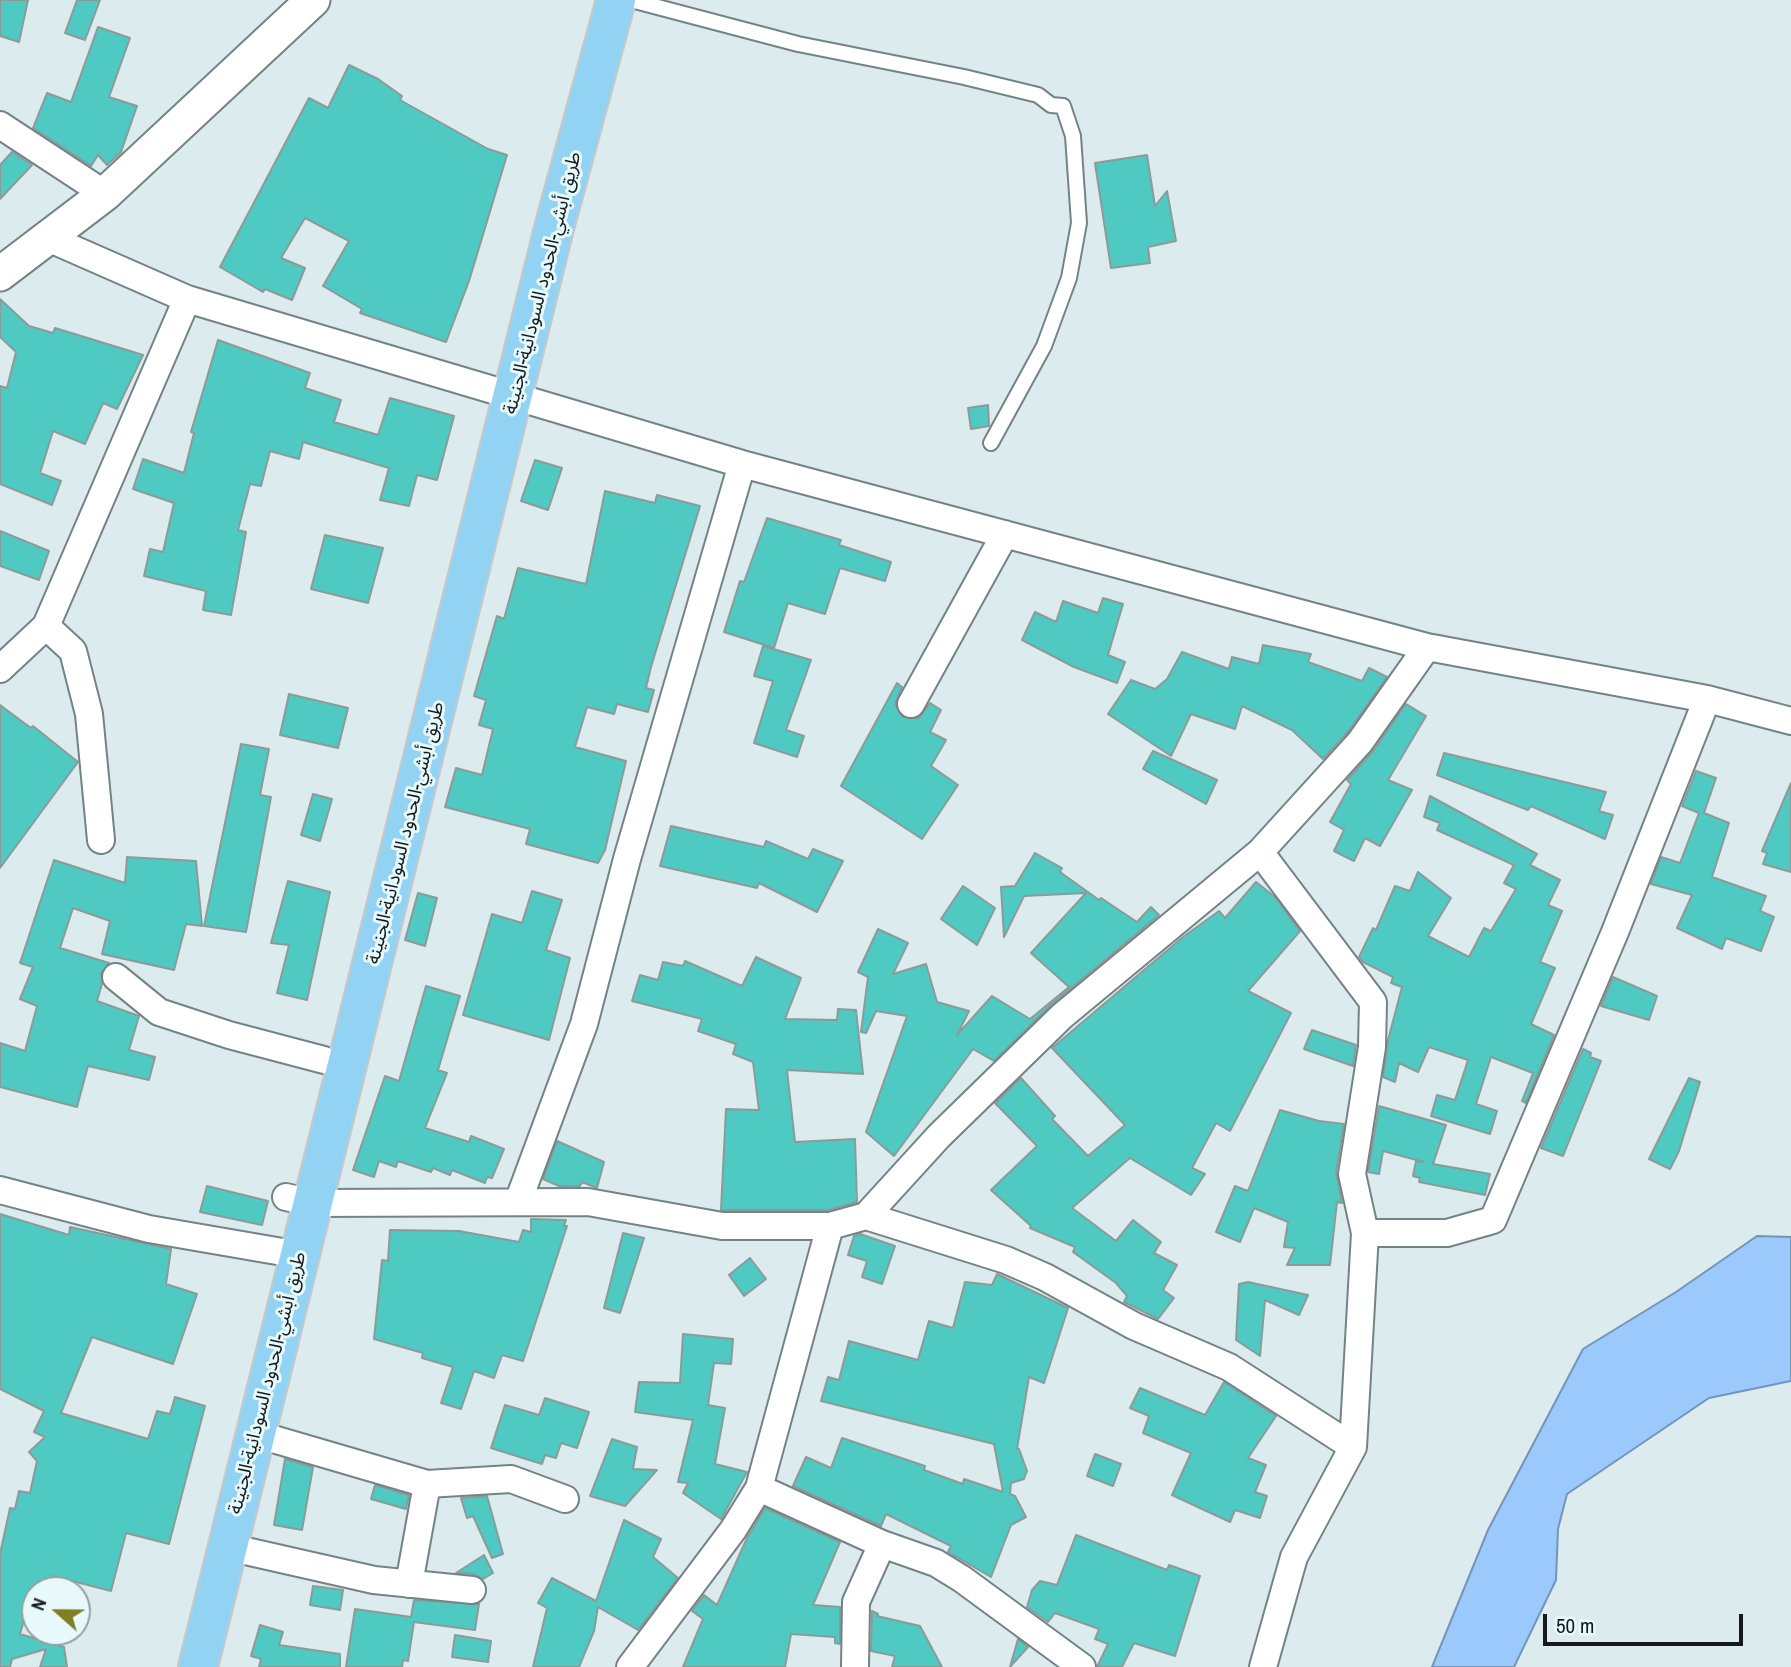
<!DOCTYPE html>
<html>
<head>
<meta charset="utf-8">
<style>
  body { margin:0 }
  #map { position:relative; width:1791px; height:1667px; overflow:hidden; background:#dbebee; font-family:"Archivo Narrow",sans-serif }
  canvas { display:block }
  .north { position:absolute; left:21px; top:1576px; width:70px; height:70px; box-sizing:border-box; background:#e8f9fc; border:2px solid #94a0a2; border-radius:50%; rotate:291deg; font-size:19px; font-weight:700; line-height:28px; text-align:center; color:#151b1c }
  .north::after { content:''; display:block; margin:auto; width:24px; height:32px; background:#817e25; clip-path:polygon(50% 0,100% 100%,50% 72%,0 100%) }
  .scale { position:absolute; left:1543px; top:1614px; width:200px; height:32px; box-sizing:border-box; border:4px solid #151b1c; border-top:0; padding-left:9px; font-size:21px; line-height:24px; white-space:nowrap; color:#151b1c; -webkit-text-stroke:5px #e8f9fc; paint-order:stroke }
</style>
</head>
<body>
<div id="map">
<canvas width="1791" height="1667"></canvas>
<div class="north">N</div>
<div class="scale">50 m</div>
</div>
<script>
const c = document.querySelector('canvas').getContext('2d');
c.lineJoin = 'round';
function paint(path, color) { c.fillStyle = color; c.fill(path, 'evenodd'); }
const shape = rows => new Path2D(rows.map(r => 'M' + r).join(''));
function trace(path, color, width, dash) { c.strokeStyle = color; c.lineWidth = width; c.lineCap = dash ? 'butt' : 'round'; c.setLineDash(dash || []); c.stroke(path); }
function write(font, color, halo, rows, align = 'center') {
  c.font = font + ' "Archivo Narrow","Noto Sans Arabic",sans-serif'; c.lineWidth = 6; c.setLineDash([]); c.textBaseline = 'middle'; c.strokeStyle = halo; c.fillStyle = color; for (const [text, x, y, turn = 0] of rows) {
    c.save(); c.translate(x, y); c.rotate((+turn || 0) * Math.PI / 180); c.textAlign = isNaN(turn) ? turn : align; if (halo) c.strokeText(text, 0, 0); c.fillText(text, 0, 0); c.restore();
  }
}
const water = shape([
  [1757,1236,1791,1237,1791,1381,1709,1398,1567,1494,1558,1529,1556,1580,1514,1667,1432,1667,1488,1530,1583,1349,1676,1292,1757,1236]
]);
paint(water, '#9bc9fc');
trace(water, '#7395b9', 2);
const building = shape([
  [0,0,28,0,19,42,0,36,0,0],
  [77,0,100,0,85,40,65,33,77,0],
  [98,27,130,38,109,97,137,106,121,152,107,165,98,155,91,166,33,128,47,93,71,102,98,27],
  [349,65,378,79,402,96,400,100,488,149,507,155,469,281,446,342,360,313,362,309,323,286,349,241,305,218,281,258,305,268,292,300,265,289,263,292,220,267,309,98,328,108,349,65],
  [12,152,32,165,0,199,0,165,12,152],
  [1147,155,1155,206,1167,191,1176,241,1148,247,1150,263,1111,268,1095,163,1147,155],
  [0,299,29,326,53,333,55,328,143,355,117,409,103,403,85,444,53,431,40,473,61,481,52,505,0,484,0,386,7,388,16,352,0,337,0,299],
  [218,340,310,373,305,388,341,400,334,422,378,435,390,398,454,416,437,480,417,475,409,506,380,500,389,468,303,442,299,459,270,451,261,486,250,484,238,530,246,532,231,615,203,610,206,591,144,576,150,549,163,552,174,503,133,489,143,459,184,473,194,433,191,432,218,340],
  [988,405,989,426,971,429,968,408,988,405],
  [535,460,562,468,548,510,521,501,535,460],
  [605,491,655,503,657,495,700,506,651,667,646,688,654,690,648,712,617,704,614,714,587,707,575,747,626,761,605,850,598,863,526,844,530,829,445,807,456,768,482,775,493,729,479,725,486,700,474,696,497,616,504,619,518,568,586,584,605,491],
  [767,518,841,540,839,545,891,562,885,581,840,568,825,614,788,603,774,648,724,632,740,581,744,582,767,518],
  [0,531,49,551,39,580,0,566,0,531],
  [325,535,383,548,368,603,311,589,325,535],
  [1103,598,1123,604,1108,655,1125,662,1117,683,1074,667,1022,640,1035,612,1056,622,1063,601,1098,613,1103,598],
  [1263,645,1311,654,1308,662,1362,681,1369,668,1387,677,1348,732,1323,759,1292,730,1242,706,1235,729,1191,714,1171,756,1108,714,1131,680,1155,689,1167,679,1182,652,1229,669,1232,657,1259,664,1263,645],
  [763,646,811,660,786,730,804,736,797,757,754,743,773,681,754,676,763,646],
  [897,683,902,687,895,704,903,717,919,718,930,703,941,710,930,732,946,740,931,766,958,785,922,839,841,786,897,683],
  [289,694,348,708,338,748,280,735,289,694],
  [1406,704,1426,716,1388,780,1412,790,1380,846,1365,838,1354,861,1334,851,1344,830,1330,822,1351,784,1347,780,1373,751,1406,704],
  [0,705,31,728,33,726,78,762,0,868,0,705],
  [241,744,269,749,260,795,271,797,246,932,204,926,241,744],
  [1153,751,1217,780,1206,804,1143,769,1153,751],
  [1444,753,1606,792,1599,811,1613,815,1605,839,1531,806,1528,810,1437,775,1444,753],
  [1696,771,1716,778,1704,813,1729,823,1712,877,1766,896,1760,911,1774,917,1761,951,1726,938,1722,949,1677,928,1692,895,1651,884,1661,857,1680,863,1699,813,1682,806,1696,771],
  [1791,783,1791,872,1763,864,1767,853,1762,851,1791,783],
  [313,794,332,799,320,841,301,835,313,794],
  [1430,796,1537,854,1530,865,1560,880,1548,905,1562,911,1540,962,1555,968,1531,1024,1554,1035,1526,1103,1522,1101,1533,1073,1491,1057,1476,1104,1497,1111,1490,1134,1431,1116,1437,1095,1455,1100,1468,1060,1429,1047,1418,1072,1399,1063,1395,1082,1383,1077,1388,1040,1402,987,1391,983,1393,977,1363,962,1359,957,1373,928,1376,930,1395,886,1410,891,1418,872,1451,898,1428,936,1469,957,1484,928,1491,931,1516,889,1504,883,1514,865,1437,830,1440,823,1424,817,1430,796],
  [671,826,764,847,766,841,808,859,813,849,843,861,817,912,759,883,757,888,660,866,671,826],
  [1035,853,1062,868,1060,872,1099,900,1101,898,1137,922,1151,907,1159,915,1052,1004,994,1061,973,1049,894,1156,866,1132,907,1016,876,1011,866,1033,861,1032,868,977,858,972,878,929,908,943,893,974,926,964,937,1002,969,1011,957,1035,992,996,1030,1019,1069,987,1031,953,1086,893,1024,896,1004,937,1001,887,1015,886,1035,853],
  [127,857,196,861,202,926,186,924,174,970,102,954,110,921,73,908,60,948,109,963,101,974,102,984,97,1001,139,1016,129,1050,155,1057,149,1080,88,1066,77,1107,0,1087,0,1043,25,1051,37,1006,20,999,33,967,20,963,54,860,125,883,127,857],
  [288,881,330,892,307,1000,277,993,289,945,271,943,288,881],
  [1256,882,1275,897,1300,931,1248,991,1291,1013,1230,1131,1216,1123,1192,1168,1205,1174,1191,1195,1130,1158,1072,1208,1116,1241,1133,1220,1161,1242,1154,1253,1177,1265,1163,1290,1174,1298,1158,1319,1124,1302,1127,1296,1116,1283,1073,1252,1075,1247,1030,1228,1031,1226,991,1190,1037,1146,995,1103,1021,1078,1055,1116,1052,1119,1088,1156,1125,1125,1052,1048,1183,937,1219,911,1225,918,1256,882],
  [963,886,995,908,977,945,941,919,963,886],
  [532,891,562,900,546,950,570,958,549,1040,463,1015,492,914,522,923,532,891],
  [418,893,437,898,425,946,405,940,418,893],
  [756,957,801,978,785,1019,837,1020,838,1009,856,1010,863,1074,787,1070,795,1142,855,1139,857,1202,828,1210,721,1210,726,1109,759,1110,753,1062,733,1054,736,1044,698,1031,702,1019,632,1001,640,975,658,980,663,962,683,966,685,961,742,986,756,957],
  [1613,977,1657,996,1649,1020,1601,1006,1613,977],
  [426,986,460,996,438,1070,447,1073,425,1128,469,1142,471,1136,504,1149,492,1178,487,1177,485,1183,452,1170,450,1175,433,1168,431,1172,398,1161,396,1167,379,1161,374,1177,353,1170,385,1076,399,1081,426,986],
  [1312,1030,1356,1045,1353,1066,1304,1049,1312,1030],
  [1583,1049,1591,1053,1590,1057,1601,1061,1563,1156,1541,1148,1583,1049],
  [1689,1078,1700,1082,1679,1151,1670,1169,1649,1159,1689,1078],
  [1379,1106,1446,1125,1433,1164,1490,1174,1485,1195,1419,1182,1420,1178,1413,1176,1416,1161,1424,1162,1383,1151,1379,1174,1368,1172,1379,1106],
  [1280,1110,1319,1121,1344,1124,1336,1172,1342,1203,1337,1202,1330,1265,1287,1265,1295,1248,1284,1247,1288,1222,1254,1208,1240,1242,1216,1232,1235,1186,1248,1191,1280,1110],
  [557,1141,604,1162,597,1188,582,1182,580,1186,559,1186,543,1179,557,1141],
  [207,1186,268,1201,262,1225,200,1212,207,1186],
  [0,1214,69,1235,70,1227,171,1249,166,1284,197,1294,173,1364,92,1337,61,1413,148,1439,157,1411,170,1414,175,1397,205,1406,169,1544,126,1533,111,1591,53,1576,55,1590,33,1590,20,1634,64,1647,67,1667,40,1667,46,1649,12,1659,10,1667,0,1667,0,1554,10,1508,15,1509,19,1491,30,1493,37,1461,29,1452,45,1437,34,1432,44,1411,0,1389,0,1214],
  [531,1219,566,1220,564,1226,567,1226,523,1361,502,1355,494,1378,474,1371,461,1409,441,1403,453,1367,422,1358,423,1353,374,1339,382,1260,388,1261,390,1230,459,1231,519,1242,523,1230,531,1232,531,1219],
  [623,1233,644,1238,620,1313,604,1308,623,1233],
  [860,1234,895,1246,882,1284,862,1277,867,1261,848,1255,854,1236,860,1234],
  [750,1258,766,1279,744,1296,729,1275,750,1258],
  [997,1274,1068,1308,1044,1383,1029,1377,1017,1449,1019,1449,1027,1471,1024,1479,1011,1483,1010,1494,1015,1496,1026,1517,1011,1525,991,1577,948,1552,951,1546,886,1514,881,1526,793,1486,806,1457,831,1468,842,1438,925,1466,924,1470,963,1484,964,1479,1003,1492,994,1444,821,1401,828,1377,839,1380,849,1341,918,1360,929,1321,953,1328,965,1282,992,1285,997,1274],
  [1248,1282,1308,1295,1299,1315,1265,1300,1260,1356,1236,1340,1239,1284,1248,1282],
  [683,1334,733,1339,731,1364,714,1363,708,1405,725,1408,715,1464,747,1472,721,1519,683,1493,688,1483,678,1482,693,1420,635,1412,639,1382,680,1383,683,1334],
  [1224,1382,1276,1416,1248,1458,1266,1465,1255,1492,1267,1496,1260,1518,1235,1510,1230,1522,1172,1495,1191,1453,1143,1433,1149,1416,1130,1408,1140,1388,1205,1415,1224,1382],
  [545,1398,589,1412,577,1448,561,1443,556,1458,545,1455,542,1464,491,1448,505,1405,539,1415,545,1398],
  [612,1439,637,1447,633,1469,657,1470,625,1506,590,1496,612,1439],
  [1095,1454,1121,1464,1113,1486,1087,1476,1095,1454],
  [285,1459,313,1467,302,1530,274,1525,285,1459],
  [375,1485,409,1495,406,1509,371,1499,375,1485],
  [487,1496,503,1554,492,1558,473,1516,467,1518,461,1498,487,1496],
  [765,1508,840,1542,813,1605,840,1607,840,1644,835,1643,835,1637,791,1634,785,1667,683,1667,703,1619,692,1611,704,1595,717,1605,747,1538,765,1508],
  [624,1520,661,1539,653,1557,678,1578,638,1630,598,1607,594,1631,579,1667,533,1667,547,1608,538,1603,552,1578,596,1601,624,1520],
  [1076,1535,1167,1570,1169,1565,1200,1576,1175,1656,1134,1643,1122,1667,1097,1667,1108,1644,1095,1639,1099,1629,1055,1613,1048,1622,1027,1607,1032,1590,1040,1581,1057,1585,1076,1535],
  [484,1555,493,1573,483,1579,474,1574,456,1573,484,1555],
  [313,1586,343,1590,340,1610,310,1605,313,1586],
  [414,1600,479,1604,475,1630,414,1622,408,1661,403,1660,402,1667,346,1667,355,1609,411,1617,414,1600],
  [872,1611,878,1614,877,1616,920,1626,942,1667,892,1667,895,1656,871,1651,872,1611],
  [260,1625,283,1632,279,1645,340,1654,340,1667,259,1667,261,1659,251,1656,260,1625],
  [455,1635,491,1641,488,1662,452,1657,455,1635],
  [1018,1639,1028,1647,1010,1667,1018,1639]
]);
paint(building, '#4ecac3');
trace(building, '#8b9b99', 2);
const service = shape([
  [631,0,798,44,964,77,1038,95,1051,105,1063,106,1073,136,1079,223,1069,278,1044,346,991,443]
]);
const minor = shape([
  [0,125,105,194],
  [48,238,187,299,742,464,1427,647,1707,699,1791,721],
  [46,626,73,651,89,714,101,840],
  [0,669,46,626,187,299],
  [911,704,1005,534],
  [1260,852,1373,1002,1372,1047,1352,1174,1365,1233,1353,1447,1294,1557,1263,1667],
  [116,977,159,1012,229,1035,324,1060],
  [0,1190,149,1229,300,1255],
  [286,1197,312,1203,588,1202,722,1226,830,1226,866,1216,1006,1260,1045,1277,1134,1326,1229,1367,1353,1447],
  [518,1202,584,1024,627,859,742,464],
  [866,1216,939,1136,1062,1016,1260,852,1360,742,1427,647],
  [1365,1233,1447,1233,1493,1220,1615,932,1707,699],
  [256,1434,427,1484,511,1479,565,1499],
  [759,1488,882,1544,936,1563,962,1579,1082,1667],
  [228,1547,374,1580,472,1590],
  [409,1584,427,1484],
  [630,1667,733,1530,759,1488,830,1226],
  [855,1667,856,1602,882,1544]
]);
const tertiary = shape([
  [0,274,105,194,313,0]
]);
const trunk = shape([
  [198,1667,554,228,616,0]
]);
trace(service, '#748386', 18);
trace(minor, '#748386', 30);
trace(tertiary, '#748386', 37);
trace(trunk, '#c7c8c9', 42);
trace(service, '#fff', 14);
trace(minor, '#fff', 26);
trace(tertiary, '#fff', 33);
trace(trunk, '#92d3f3', 38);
write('19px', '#151b1c', '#e8f9fc', [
  ["طريق أبشي-الحدود السودانية-الجنينة",543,283,-76],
  ["طريق أبشي-الحدود السودانية-الجنينة",406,833,-76],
  ["طريق أبشي-الحدود السودانية-الجنينة",268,1383,-76]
]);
</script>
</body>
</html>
